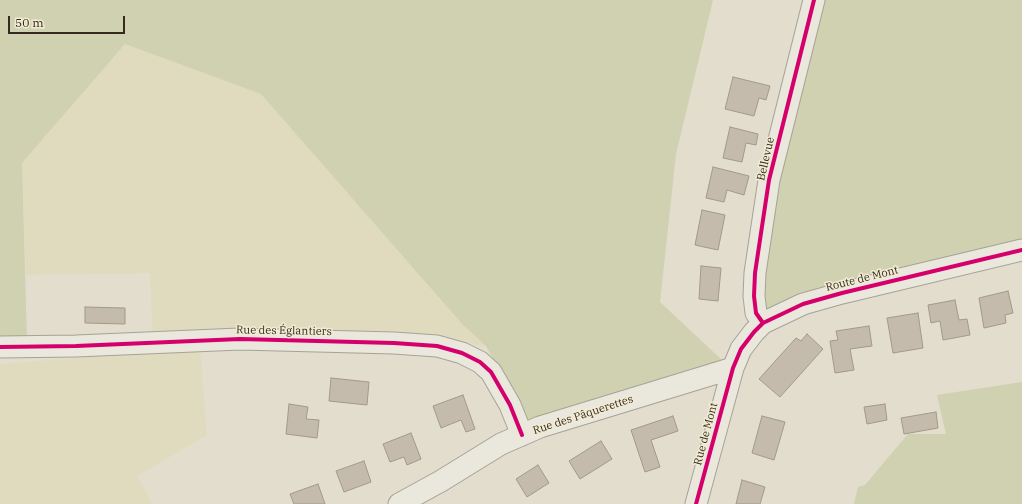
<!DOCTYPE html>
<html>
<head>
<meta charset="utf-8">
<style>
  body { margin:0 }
  #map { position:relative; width:1022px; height:504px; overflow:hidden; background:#e2ddcc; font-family:"IBM Plex Serif",serif }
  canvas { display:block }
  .scale { position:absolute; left:8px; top:16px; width:117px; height:18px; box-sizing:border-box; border:2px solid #342a1f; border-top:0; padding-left:5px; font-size:12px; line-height:14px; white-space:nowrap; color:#342a1f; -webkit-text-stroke:3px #f2ebd3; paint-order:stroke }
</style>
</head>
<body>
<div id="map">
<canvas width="1022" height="504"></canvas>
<div class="scale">50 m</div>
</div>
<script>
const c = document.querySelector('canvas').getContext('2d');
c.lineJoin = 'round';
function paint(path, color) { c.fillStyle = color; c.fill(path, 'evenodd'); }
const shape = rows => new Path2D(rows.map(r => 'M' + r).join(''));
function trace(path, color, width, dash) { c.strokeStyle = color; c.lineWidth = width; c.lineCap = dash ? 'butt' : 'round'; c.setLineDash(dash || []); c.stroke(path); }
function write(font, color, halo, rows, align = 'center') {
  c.font = font + ' "IBM Plex Serif",serif'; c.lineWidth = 3; c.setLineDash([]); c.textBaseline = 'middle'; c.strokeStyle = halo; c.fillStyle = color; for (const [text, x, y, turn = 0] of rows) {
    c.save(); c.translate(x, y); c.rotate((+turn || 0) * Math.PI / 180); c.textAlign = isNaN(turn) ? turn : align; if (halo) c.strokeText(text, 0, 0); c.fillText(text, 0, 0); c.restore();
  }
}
paint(shape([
  [125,44,261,94,463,325,486,346,422,339,153,340,150,273,26,275,22,163],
  [200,348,207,435,137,476,152,502,149,504,0,504,0,364]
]), '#e0dbbe');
paint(shape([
  [0,0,713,0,676,154,660,302,722,360,667,386,529,425,486,346,463,325,261,94,125,44,22,163,27,343,0,343],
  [821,0,1022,0,1022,241,854,282,766,309,762,298,781,161],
  [1022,382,1022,504,854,504,858,487,865,485,908,434,946,434,937,395]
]), '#cfd1b0');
const building = shape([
  [733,77,770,86,766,100,759,98,754,116,725,109,733,77],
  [730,127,758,134,756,145,746,143,742,162,723,158,730,127],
  [713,167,749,176,744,195,727,190,724,202,706,198,713,167],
  [702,210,725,215,718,250,695,245,702,210],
  [701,266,721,268,718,301,699,299,701,266],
  [1008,291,1013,313,1005,315,1006,323,984,328,979,298,1008,291],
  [955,300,959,320,967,319,970,335,943,340,940,321,931,323,928,305,955,300],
  [85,307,125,308,125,324,85,323,85,307],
  [918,313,923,348,893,353,887,318,918,313],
  [869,326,872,346,850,349,854,370,835,373,830,341,838,340,836,331,869,326],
  [807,334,823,349,780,397,759,379,796,338,801,341,807,334],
  [331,378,369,382,367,405,329,401,331,378],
  [463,395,475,429,466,432,461,420,441,428,433,406,463,395],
  [289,404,308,407,306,419,319,420,317,438,286,434,289,404],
  [885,404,887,420,867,424,864,407,885,404],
  [936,412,938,428,904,434,901,418,936,412],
  [673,416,678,431,651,440,660,467,645,472,631,430,673,416],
  [762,416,785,422,774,460,752,453,762,416],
  [411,433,421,459,407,465,404,457,390,462,383,444,411,433],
  [601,441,612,459,580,479,569,461,601,441],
  [364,461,371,482,344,492,336,471,364,461],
  [538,465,549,483,527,497,516,479,538,465],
  [742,480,765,487,760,504,736,504,742,480],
  [318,484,325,504,294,504,290,494,318,484]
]);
paint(building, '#c5bbad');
trace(building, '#a1998c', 1);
const minor = shape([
  [763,323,756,313,754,296,755,273,769,180,814,0],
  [0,347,76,346,240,339,394,343,437,346,462,353,480,362,491,372,510,405,522,435],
  [399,504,441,481,501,444,540,427,733,368],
  [696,504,733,368,741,349,754,332,763,323,803,304,842,293,1022,250]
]);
trace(minor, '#a7a296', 23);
trace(minor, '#eae7dd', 21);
trace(shape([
  [763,323,756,313,754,296,755,273,769,180,814,0],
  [0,347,76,346,240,339,394,343,437,346,462,353,480,362,491,372,510,405,522,435],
  [696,504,733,368,741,349,754,332,763,323,803,304,842,293,1022,250]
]), '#d6006c', 4);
write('11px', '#342a1f', '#f2ebd3', [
  ["Bellevue",766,159,-77],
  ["Route de Mont",862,279,-14],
  ["Rue des Églantiers",284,331,1],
  ["Rue des Pâquerettes",583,415,-18],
  ["Rue de Mont",706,434,-75]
]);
</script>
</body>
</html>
